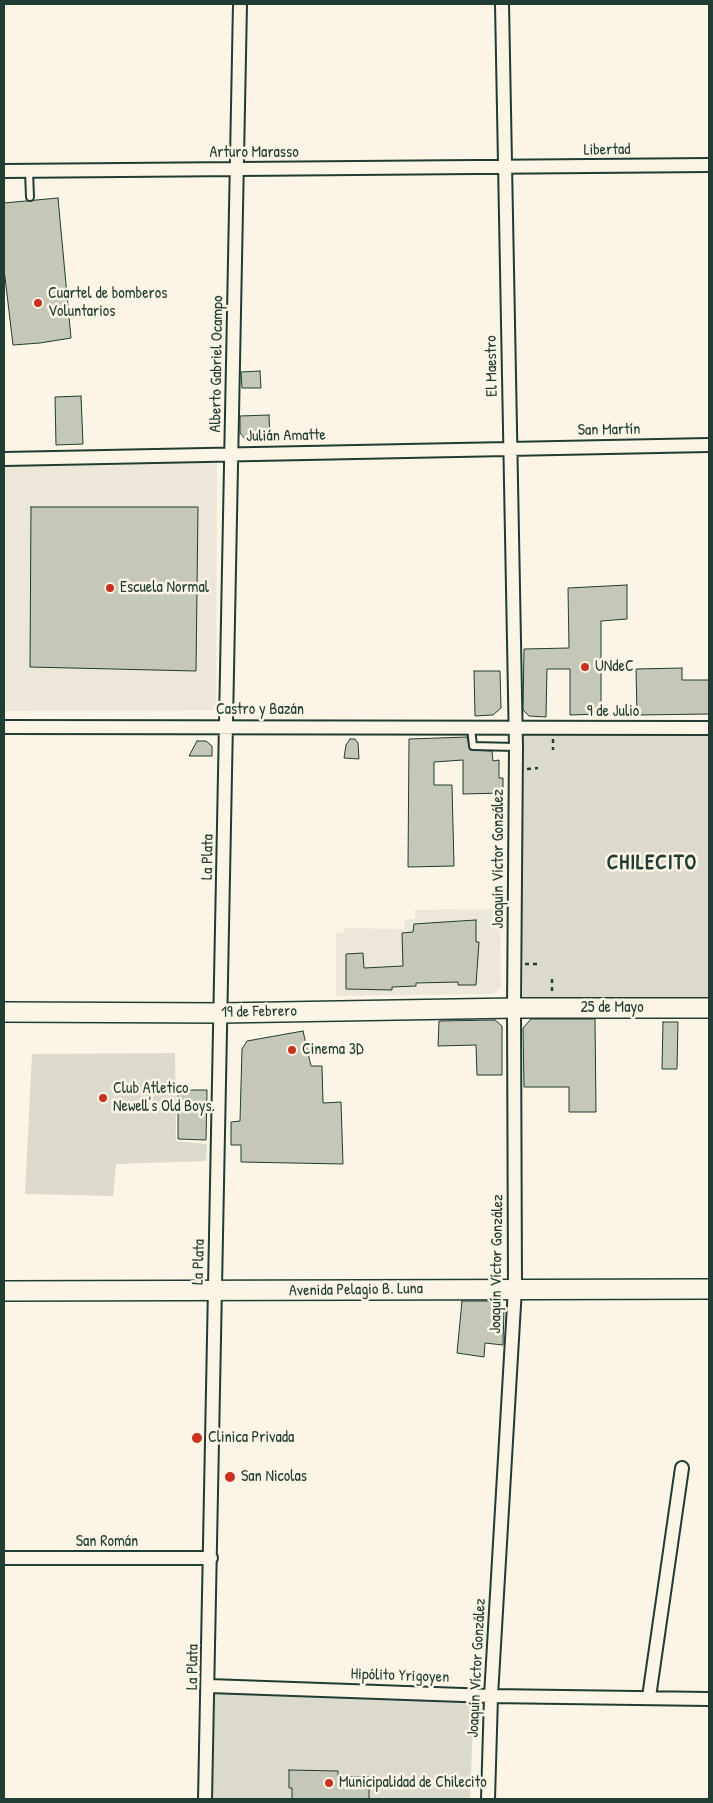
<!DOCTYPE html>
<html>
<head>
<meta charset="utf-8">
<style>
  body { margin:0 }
  #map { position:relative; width:713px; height:1803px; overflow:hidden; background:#fcf5e5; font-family:"Patrick Hand",sans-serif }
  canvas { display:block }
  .frame { position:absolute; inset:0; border:5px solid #1f3d34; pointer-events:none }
</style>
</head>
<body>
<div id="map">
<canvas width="713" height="1803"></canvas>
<div class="frame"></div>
</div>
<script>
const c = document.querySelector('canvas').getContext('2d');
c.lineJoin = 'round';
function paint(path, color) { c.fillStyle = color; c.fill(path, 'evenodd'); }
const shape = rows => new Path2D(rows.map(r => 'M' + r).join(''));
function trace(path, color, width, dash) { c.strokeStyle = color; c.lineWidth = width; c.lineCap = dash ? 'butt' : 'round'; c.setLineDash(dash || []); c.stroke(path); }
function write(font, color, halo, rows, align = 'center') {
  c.font = font + ' "Patrick Hand",sans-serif'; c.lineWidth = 5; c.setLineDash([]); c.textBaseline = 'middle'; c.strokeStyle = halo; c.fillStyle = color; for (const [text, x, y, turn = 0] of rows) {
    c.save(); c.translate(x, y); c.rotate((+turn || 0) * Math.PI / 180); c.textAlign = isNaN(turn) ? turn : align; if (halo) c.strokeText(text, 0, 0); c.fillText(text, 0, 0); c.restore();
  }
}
paint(shape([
  [217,463,216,710,4,711,4,466],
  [500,909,501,988,493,994,336,996,336,933,343,933,344,928,404,929,405,919,415,919,415,910]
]), '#ece7d8');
paint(shape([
  [709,733,709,1000,523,1001,521,734],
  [175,1053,176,1141,207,1144,206,1161,116,1164,113,1196,25,1194,32,1054],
  [215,1693,474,1699,470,1799,212,1799]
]), '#dcdacc');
const building = shape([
  [58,198,71,338,40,343,13,345,4,269,4,203,58,198],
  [260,371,261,388,242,388,241,372,260,371],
  [81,396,83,444,56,445,55,397,81,396],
  [269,415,270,441,247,441,240,433,240,416,269,415],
  [31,507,198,507,196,671,30,667,31,507],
  [627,585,627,619,601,621,601,714,570,715,570,669,547,669,546,717,529,716,523,710,524,649,569,648,568,588,627,585],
  [682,668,682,680,709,680,709,714,637,715,636,669,682,668],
  [474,671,500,671,501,708,493,715,475,716,474,671],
  [467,737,470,750,492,751,493,761,499,760,499,778,503,778,503,793,463,794,463,760,434,762,434,785,452,785,454,866,408,867,409,739,467,737],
  [350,739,355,739,358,743,359,759,344,758,346,745,350,739],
  [197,741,206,741,212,746,212,756,189,756,197,741],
  [476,920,476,942,479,942,476,985,458,985,458,982,416,983,416,986,392,987,392,990,346,989,346,954,363,953,364,968,403,966,402,933,413,932,414,924,476,920],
  [531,1019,595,1019,596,1112,569,1112,569,1087,524,1087,523,1028,531,1019],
  [495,1020,502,1026,502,1075,477,1075,476,1045,438,1046,439,1021,495,1020],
  [663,1022,678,1022,677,1069,662,1069,663,1022],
  [303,1031,311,1066,322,1066,323,1103,341,1102,343,1164,241,1162,241,1145,231,1145,231,1122,240,1121,242,1049,247,1041,303,1031],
  [178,1090,207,1090,206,1140,178,1139,178,1090],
  [462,1301,499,1301,504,1309,503,1345,485,1343,484,1357,457,1353,462,1301],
  [289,1770,338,1771,338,1777,369,1777,369,1799,292,1799,292,1788,289,1788,289,1770]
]);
paint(building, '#c5c7b9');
trace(building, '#1f3d34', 1);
const lane = shape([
  [29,171,30,197],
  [471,727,473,746,516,747]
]);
const street = shape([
  [4,171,709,165],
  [4,459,709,445],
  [4,727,709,728],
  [4,1558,211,1558],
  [209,1686,491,1696,709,1699],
  [649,1697,682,1468],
  [205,1799,240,4],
  [488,1799,491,1696,515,1288,514,1008,516,747,502,4]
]);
const secondary = shape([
  [4,1012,222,1013,514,1008,709,1008],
  [4,1291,709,1289]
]);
trace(lane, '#1f3d34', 10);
trace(street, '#1f3d34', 16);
trace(secondary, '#1f3d34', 22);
trace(shape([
  [553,739,553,750],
  [527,769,538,768],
  [525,964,539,964],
  [552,979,552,993]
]), '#1f3d34', 2.5, [4, 4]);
trace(lane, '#fcf5e5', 6);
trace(street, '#fcf5e5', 12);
trace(secondary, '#fcf5e5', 19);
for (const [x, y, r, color] of [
  [38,303,5,"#c8321e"],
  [110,588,5,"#c8321e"],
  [585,667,5,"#c8321e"],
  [292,1050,5,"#c8321e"],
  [103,1098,5,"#c8321e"],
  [197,1438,6,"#c8321e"],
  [230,1477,6,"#c8321e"],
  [329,1783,5,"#c8321e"]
]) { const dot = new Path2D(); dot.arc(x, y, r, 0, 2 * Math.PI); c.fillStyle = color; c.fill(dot); trace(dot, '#fcf5e5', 2); }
write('16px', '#1f3d34', '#fcf5e5', [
  ["Libertad",607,150,-1],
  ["Arturo Marasso",254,153],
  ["Alberto Gabriel Ocampo",217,364,-89],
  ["El Maestro",492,366,-91],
  ["San Martín",609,430,-1],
  ["Julián Amatte",286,436,-1],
  ["Castro y Bazán",260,710],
  ["9 de Julio",613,712],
  ["La Plata",208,857,-89],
  ["Joaquín Víctor González",499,859,-90],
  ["25 de Mayo",612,1008],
  ["19 de Febrero",259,1012,-1],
  ["La Plata",199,1262,-88],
  ["Joaquín Víctor González",497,1264,-89],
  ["Avenida Pelagio B. Luna",356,1290,-1],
  ["San Román",107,1542],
  ["La Plata",193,1667,-89],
  ["Joaquín Víctor González",477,1668,-87],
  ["Hipólito Yrigoyen",400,1676,2]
]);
write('16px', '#1f3d34', '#fcf5e5', [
  ["Cuartel de bomberos",48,294],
  ["Voluntarios",48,312],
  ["Escuela Normal",120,588],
  ["UNdeC",595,667],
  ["Cinema 3D",302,1050],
  ["Club Atletico",113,1089],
  ["Newell's Old Boys.",113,1107],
  ["Clinica Privada",208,1438],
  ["San Nicolas",241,1477],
  ["Municipalidad de Chilecito",339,1783]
], 'left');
c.letterSpacing = '1px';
write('bold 21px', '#1f3d34', '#fcf5e5', [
  ["CHILECITO",652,863]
]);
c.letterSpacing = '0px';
</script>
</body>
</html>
